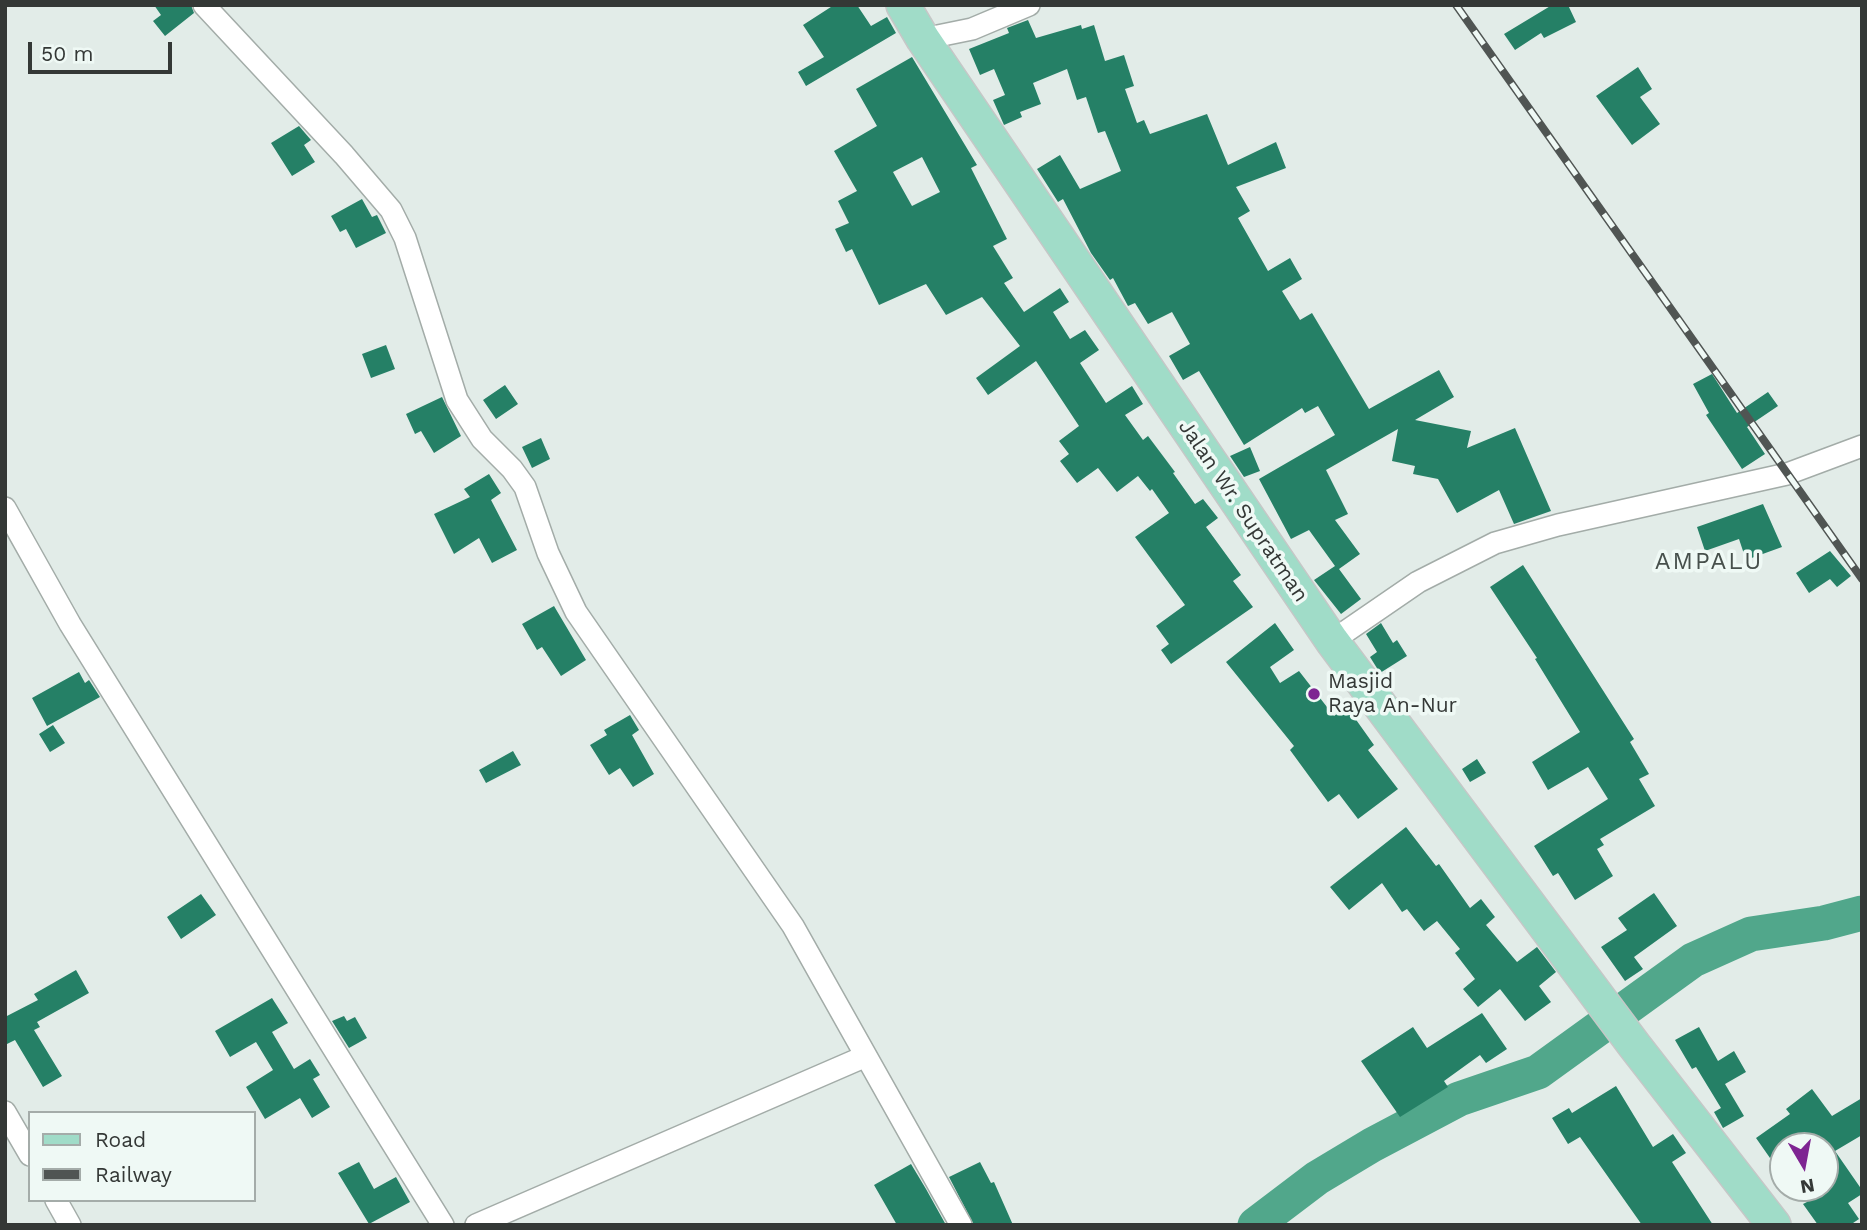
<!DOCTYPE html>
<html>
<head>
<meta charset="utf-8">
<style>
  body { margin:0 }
  #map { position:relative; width:1867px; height:1230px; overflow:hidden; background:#e2ece8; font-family:"Work Sans",sans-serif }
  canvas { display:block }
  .frame { position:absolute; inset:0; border:7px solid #343836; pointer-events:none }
  .legend { position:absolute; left:28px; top:1111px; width:228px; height:91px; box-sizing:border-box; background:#eff9f5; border:2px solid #a4aca9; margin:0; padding:9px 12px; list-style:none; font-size:21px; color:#343836 }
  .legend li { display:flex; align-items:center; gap:14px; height:35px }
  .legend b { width:35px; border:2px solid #a4aca9 }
  .north { position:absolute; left:1769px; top:1132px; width:70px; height:70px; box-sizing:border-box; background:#eff9f5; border:2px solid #a4aca9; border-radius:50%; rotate:170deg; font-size:19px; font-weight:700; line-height:28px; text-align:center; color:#343836 }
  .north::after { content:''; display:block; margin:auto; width:24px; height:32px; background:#7e2592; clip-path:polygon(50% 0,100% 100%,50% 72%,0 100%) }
  .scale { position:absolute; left:28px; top:42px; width:144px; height:32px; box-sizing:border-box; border:4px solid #343836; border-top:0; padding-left:9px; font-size:21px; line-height:24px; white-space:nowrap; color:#343836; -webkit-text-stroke:5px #eff9f5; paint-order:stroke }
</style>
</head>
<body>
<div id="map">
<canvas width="1867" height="1230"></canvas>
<div class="frame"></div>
<ul class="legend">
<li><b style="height:9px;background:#a0dcc8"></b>Road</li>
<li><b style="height:9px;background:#505553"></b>Railway</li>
</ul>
<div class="north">N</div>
<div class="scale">50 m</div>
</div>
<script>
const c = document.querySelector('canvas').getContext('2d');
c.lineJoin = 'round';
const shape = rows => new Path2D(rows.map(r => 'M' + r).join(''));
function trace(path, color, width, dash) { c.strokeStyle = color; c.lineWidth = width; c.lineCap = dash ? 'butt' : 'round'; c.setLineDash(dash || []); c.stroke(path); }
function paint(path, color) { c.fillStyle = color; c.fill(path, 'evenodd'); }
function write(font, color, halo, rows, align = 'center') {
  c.font = font + ' "Work Sans",sans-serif'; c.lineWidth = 7; c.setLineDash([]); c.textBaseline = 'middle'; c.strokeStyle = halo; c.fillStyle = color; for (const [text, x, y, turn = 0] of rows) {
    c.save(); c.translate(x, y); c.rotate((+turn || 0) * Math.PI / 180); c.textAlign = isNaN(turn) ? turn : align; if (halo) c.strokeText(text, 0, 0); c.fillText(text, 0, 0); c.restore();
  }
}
trace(shape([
  [1255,1225,1317,1178,1372,1145,1459,1099,1538,1072,1693,960,1751,934,1824,923,1862,913]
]), '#51a78b', 35);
paint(shape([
  [154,5,191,5,194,13,165,36,153,21,161,15],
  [834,5,857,5,871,26,887,17,896,33,806,86,798,72,824,57,803,25],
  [1552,5,1568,5,1576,22,1544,38,1541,33,1515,50,1504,34],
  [1028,20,1036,38,1081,25,1082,29,1094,25,1105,61,1124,55,1134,86,1125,89,1137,123,1144,120,1150,134,1207,114,1228,165,1276,142,1286,168,1236,187,1250,211,1238,218,1268,271,1290,258,1302,279,1282,291,1300,320,1312,313,1369,409,1439,370,1454,397,1415,420,1471,431,1467,448,1515,428,1551,511,1514,524,1499,490,1457,513,1438,479,1413,474,1415,466,1392,461,1398,429,1326,470,1348,514,1335,520,1360,554,1339,569,1361,599,1341,614,1314,580,1335,566,1309,530,1291,539,1259,479,1335,435,1318,406,1305,413,1302,408,1244,445,1199,371,1183,380,1169,356,1190,344,1172,312,1148,324,1135,303,1128,306,1113,278,1110,280,1091,253,1063,199,1058,202,1037,169,1060,155,1080,189,1121,171,1105,131,1098,133,1086,97,1077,100,1067,69,1033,83,1041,104,1020,112,1022,117,1004,125,993,100,1005,95,994,69,980,75,969,49,1009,33,1007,28],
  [912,57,977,165,971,168,1007,239,993,246,1013,278,1004,283,1024,312,1060,288,1069,302,1053,312,1070,339,1085,330,1099,350,1080,363,1106,403,1132,386,1143,404,1125,415,1143,440,1148,436,1175,472,1173,473,1195,504,1203,499,1218,518,1206,527,1241,575,1233,581,1253,607,1171,664,1161,650,1169,644,1156,626,1185,605,1135,537,1169,513,1152,489,1150,491,1138,476,1117,492,1098,468,1077,483,1060,461,1069,454,1059,441,1079,426,1036,361,988,395,976,378,1020,346,982,297,946,315,926,284,879,305,852,249,846,252,835,229,849,223,838,201,857,191,834,151,877,126,856,89],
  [922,157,940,192,912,206,893,172],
  [1638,67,1652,89,1640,97,1660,124,1632,145,1596,96],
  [299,126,311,140,304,145,315,162,292,176,271,143],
  [362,199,372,217,377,215,386,233,356,248,346,229,340,232,331,216],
  [386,345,395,369,371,378,362,354],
  [1712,374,1737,413,1768,392,1778,406,1747,427,1765,454,1742,469,1706,415,1709,413,1693,384],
  [505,385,518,404,496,419,483,400],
  [442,397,461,436,434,453,421,431,415,434,406,414],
  [541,438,550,459,532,468,522,447],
  [1250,447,1260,471,1244,477,1230,456],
  [489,474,501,493,491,500,517,550,492,563,479,538,454,554,434,514,470,497,464,489],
  [1763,504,1782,547,1746,560,1739,539,1705,551,1697,527],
  [1830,551,1851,576,1837,587,1830,579,1809,593,1796,573],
  [1523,565,1634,739,1630,742,1649,774,1639,779,1655,806,1600,839,1604,845,1597,849,1613,876,1575,900,1558,873,1553,876,1534,846,1608,799,1588,767,1548,790,1532,762,1580,732,1535,659,1537,658,1490,587],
  [554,606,586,660,561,676,542,647,537,650,522,624],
  [1275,623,1294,650,1270,667,1280,683,1299,671,1334,716,1347,707,1374,745,1368,750,1398,789,1358,819,1339,794,1328,802,1290,750,1294,746,1226,662],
  [1381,623,1393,643,1397,640,1407,656,1380,673,1370,657,1377,652,1366,634],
  [79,672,85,683,89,680,100,697,47,726,32,698],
  [630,715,639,730,632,735,654,774,633,787,620,768,609,775,590,745,607,735,604,730],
  [53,725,65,743,50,752,39,734],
  [513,751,521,765,486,783,479,770],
  [1477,759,1486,773,1470,782,1462,769],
  [1406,827,1436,866,1439,864,1470,908,1481,899,1495,917,1486,925,1517,962,1537,947,1556,972,1539,986,1551,1002,1525,1021,1500,989,1478,1007,1463,989,1475,979,1455,953,1460,949,1437,921,1424,931,1407,909,1402,912,1382,883,1349,910,1330,887],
  [1654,893,1677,926,1634,957,1643,969,1625,981,1601,947,1627,930,1618,918],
  [201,894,216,915,181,939,167,917],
  [76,970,89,993,37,1022,40,1027,34,1030,62,1076,43,1087,15,1040,5,1045,5,1017,38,1000,34,994],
  [272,998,288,1023,272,1032,294,1069,310,1059,320,1075,313,1079,330,1107,312,1118,300,1098,265,1119,246,1087,273,1070,256,1042,230,1057,215,1031],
  [1482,1013,1507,1049,1486,1063,1480,1055,1444,1081,1448,1087,1400,1117,1361,1061,1413,1027,1427,1048],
  [344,1016,347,1021,355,1017,367,1038,349,1048,332,1021],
  [1699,1027,1718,1061,1734,1051,1746,1072,1725,1084,1744,1116,1723,1128,1714,1112,1721,1108,1696,1067,1692,1069,1675,1040],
  [1616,1086,1653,1147,1673,1134,1686,1153,1672,1162,1713,1225,1642,1225,1580,1137,1568,1144,1552,1118,1569,1108,1572,1113],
  [1812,1089,1832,1116,1862,1098,1862,1135,1835,1151,1862,1190,1862,1194,1848,1203,1859,1219,1850,1225,1818,1225,1803,1204,1807,1202,1798,1188,1825,1188,1825,1146,1783,1146,1770,1158,1756,1138,1790,1114,1786,1109],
  [359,1162,374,1189,396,1177,410,1202,369,1224,338,1173],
  [980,1162,991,1183,994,1182,1013,1225,974,1225,949,1177],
  [911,1164,926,1189,946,1225,897,1225,874,1185]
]), '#258066');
const street = shape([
  [204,5,344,155,391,210,405,238,457,400,482,439,512,469,525,487,548,553,576,612,793,926,961,1225],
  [923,39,972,29,1029,5],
  [5,508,70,624,443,1225],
  [1332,641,1418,582,1495,543,1558,525,1787,474,1862,446],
  [5,1112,30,1155],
  [56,1200,70,1225],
  [476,1225,866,1056]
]);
const primary = shape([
  [903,5,923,39,1332,641,1634,1045,1774,1225]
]);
trace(street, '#a3aca8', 24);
trace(primary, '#c6c7c7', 36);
trace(street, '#fff', 21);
trace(primary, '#a0dcc8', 33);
const rail = shape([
  [1456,5,1862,579]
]);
trace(rail, '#505553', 8);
trace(rail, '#eff9f5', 5, [16]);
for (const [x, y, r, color] of [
  [1314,694,7,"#7e2592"]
]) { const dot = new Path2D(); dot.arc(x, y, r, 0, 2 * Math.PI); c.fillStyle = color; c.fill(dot); trace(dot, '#eff9f5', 2.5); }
write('21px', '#343836', '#eff9f5', [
  ["Jalan Wr. Supratman",1243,511,56]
]);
write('21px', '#343836', '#eff9f5', [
  ["Masjid",1328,682],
  ["Raya An-Nur",1328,706]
], 'left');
c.letterSpacing = '2px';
write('24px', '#47504c', '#eff9f5', [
  ["AMPALU",1709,562]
]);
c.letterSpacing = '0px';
</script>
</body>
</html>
